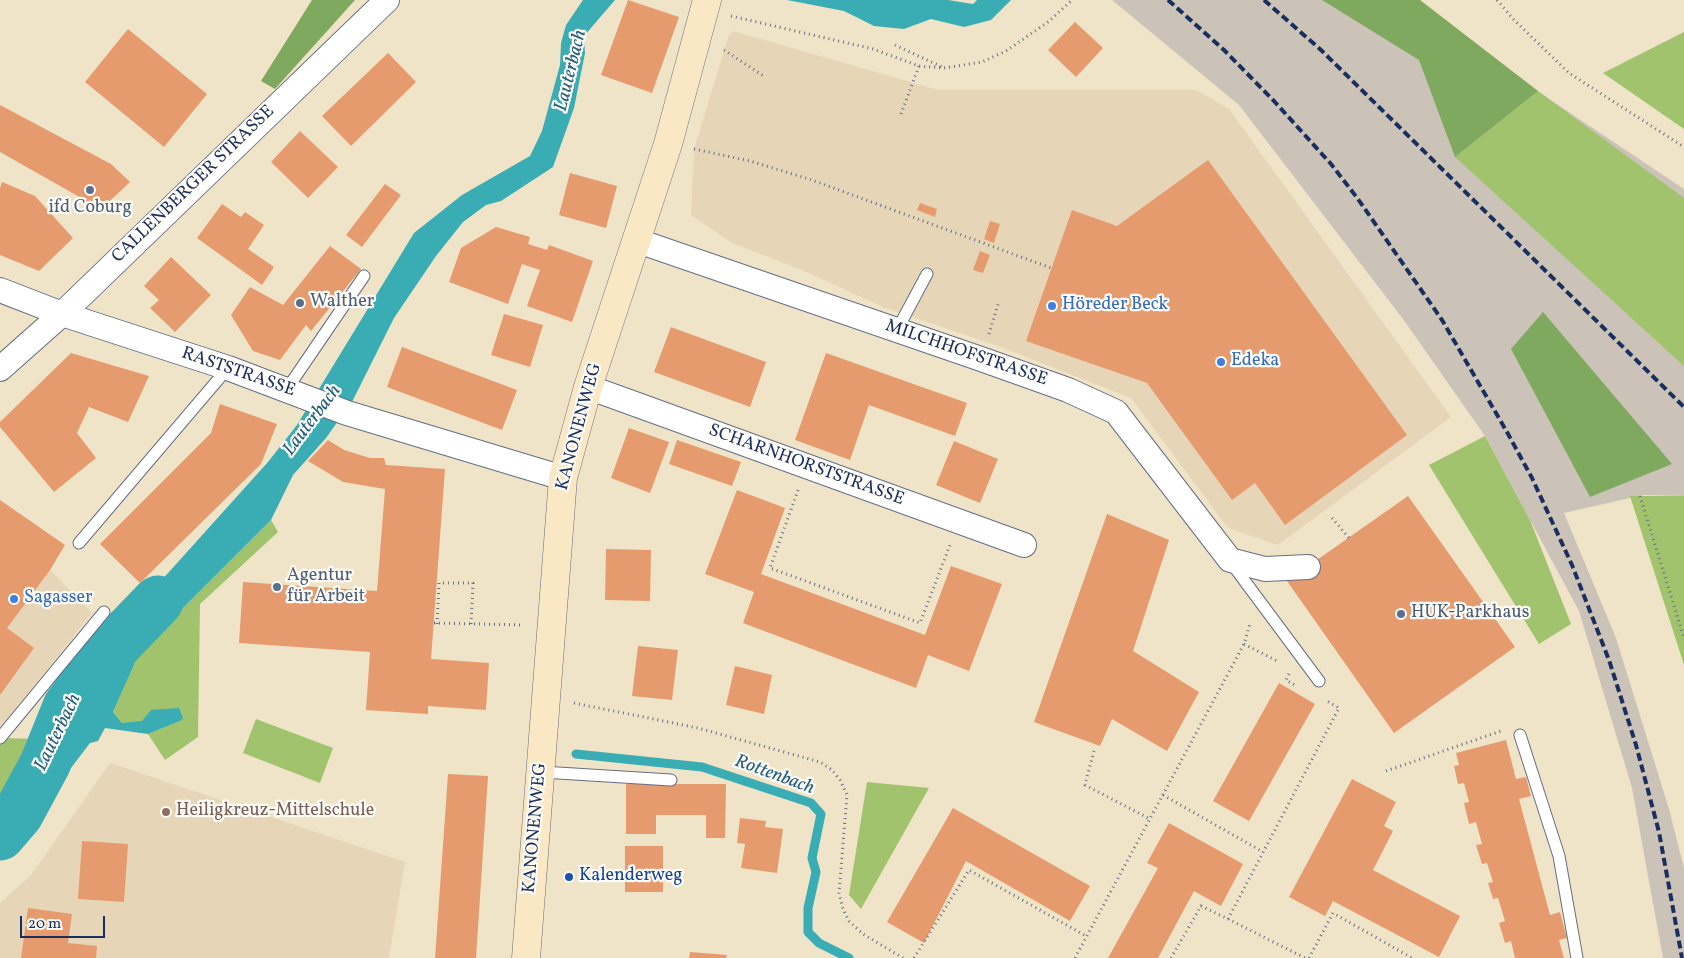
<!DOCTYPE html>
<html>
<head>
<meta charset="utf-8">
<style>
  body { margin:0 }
  #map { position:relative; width:1684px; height:958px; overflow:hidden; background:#efe4c8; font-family:Vollkorn,serif }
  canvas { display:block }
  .scale { position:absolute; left:20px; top:916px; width:85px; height:22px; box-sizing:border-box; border:2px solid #1b2f5e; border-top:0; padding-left:6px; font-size:15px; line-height:18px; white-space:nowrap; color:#1b2f5e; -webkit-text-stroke:4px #fdfcf7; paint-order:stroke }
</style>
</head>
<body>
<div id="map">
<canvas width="1684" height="958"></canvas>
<div class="scale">20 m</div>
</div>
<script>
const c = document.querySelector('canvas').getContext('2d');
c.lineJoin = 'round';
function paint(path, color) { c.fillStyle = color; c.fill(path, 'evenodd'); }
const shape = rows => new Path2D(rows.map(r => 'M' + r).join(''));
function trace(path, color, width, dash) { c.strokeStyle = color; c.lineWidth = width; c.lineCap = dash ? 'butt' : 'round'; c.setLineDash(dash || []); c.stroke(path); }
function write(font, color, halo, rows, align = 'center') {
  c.font = font + ' Vollkorn,serif'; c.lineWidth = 4.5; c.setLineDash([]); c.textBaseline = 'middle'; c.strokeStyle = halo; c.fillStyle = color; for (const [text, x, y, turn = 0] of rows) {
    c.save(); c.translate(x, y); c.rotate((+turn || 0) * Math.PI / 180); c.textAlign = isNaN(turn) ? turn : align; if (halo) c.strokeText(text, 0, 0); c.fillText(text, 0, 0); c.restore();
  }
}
paint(shape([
  [733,31,938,90,1196,90,1229,109,1451,417,1278,545,1228,528,1131,398,998,346,883,307,802,270,732,243,691,215,694,149,729,35],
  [0,533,50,570,92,613,0,729],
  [110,763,405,862,389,958,0,958,0,903,31,875]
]), '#e7d5b8');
paint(shape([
  [1112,0,1401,0,1684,189,1684,496,1643,495,1564,513,1616,638,1669,809,1684,868,1684,958,1663,958,1632,788,1579,611,1485,436,1403,319,1239,105]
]), '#cbc3b8');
paint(shape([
  [1684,32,1684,129,1603,73],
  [1538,91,1684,198,1684,366,1455,157],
  [1485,436,1530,520,1571,624,1539,644,1429,465],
  [1630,496,1684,496,1684,665],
  [271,520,278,532,200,604,198,737,165,760,148,734,180,721,122,723,113,712,138,656,177,614],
  [256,719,333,748,320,783,243,753],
  [0,738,43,739,15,787,0,807],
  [867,782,929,788,861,909,849,895]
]), '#a1c36d');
paint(shape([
  [312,0,355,0,275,89,261,81],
  [1322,0,1420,0,1538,91,1455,157,1419,60],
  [1543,312,1672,464,1590,497,1511,349]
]), '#80a960');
paint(shape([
  [583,0,615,0,584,36,585,53,574,108,553,167,501,201,486,205,463,222,436,256,394,318,353,400,326,438,293,475,271,520,177,614,138,656,113,712,122,723,142,721,151,710,179,708,183,718,180,721,148,734,105,728,98,741,90,743,7,852,0,858,0,807,15,787,43,739,57,744,94,711,101,673,115,632,268,462,297,425,414,233,462,195,530,156,542,131,560,65,561,43,566,25],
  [787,0,948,0,973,4,977,0,1011,0,991,20,964,27,931,19,904,29,874,26,844,11]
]), '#3aacb4');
trace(shape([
  [576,754,702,767,811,803,821,814,812,858,816,872,808,908,808,932,819,943,849,958]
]), '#3aacb4', 9);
trace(shape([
  [0,835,18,814,45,764,68,707,105,656,158,601]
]), '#3aacb4', 51);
paint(shape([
  [628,0,679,17,652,93,601,75],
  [1075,22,1103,48,1076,77,1048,50],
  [128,29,207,94,164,147,85,82],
  [388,53,416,82,351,146,322,116],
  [0,105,111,164,130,182,97,213,83,199,0,152],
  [300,131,338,167,308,198,271,162],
  [1208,160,1407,435,1285,525,1255,483,1232,500,1147,383,1026,341,1072,210,1117,226],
  [570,173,617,186,606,228,559,215],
  [2,182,35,196,73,238,39,271,0,255,0,188],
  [385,184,401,195,362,247,346,235],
  [920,203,937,209,935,217,917,210],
  [222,204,241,217,245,212,264,225,248,249,274,267,262,285,197,238],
  [990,221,1000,224,994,243,984,239],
  [496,227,530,237,528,244,547,250,549,245,593,261,572,322,527,306,540,270,522,264,508,304,449,282,461,248],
  [330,246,361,269,311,331,306,325,280,360,253,351,231,315,250,287,283,305],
  [980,251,990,255,983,273,973,270],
  [171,257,211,295,175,332,150,308,159,300,144,286],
  [504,314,543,325,530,367,491,355],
  [671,327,766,362,750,407,654,372],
  [402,347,517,390,502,430,387,387],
  [71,353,149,376,128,422,89,407,77,433,96,458,54,492,0,427,0,422],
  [826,353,967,403,955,436,869,405,850,460,795,440],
  [220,404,277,424,261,464,140,583,100,544,211,433],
  [629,428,669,442,650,493,611,478],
  [328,440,344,450,370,458,384,458,386,465,445,469,431,659,489,663,486,710,428,706,428,714,366,710,370,652,239,643,243,582,377,591,385,489,343,482,308,461],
  [677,440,741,462,732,486,669,464],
  [954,441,998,459,980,503,936,485],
  [737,490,785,508,761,574,925,635,951,566,1002,584,969,671,928,655,916,688,743,623,754,592,705,574],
  [1408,496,1515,647,1394,733,1287,581],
  [0,500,65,545,50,570,7,628,34,648,0,695],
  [1107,514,1169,540,1133,651,1199,692,1167,751,1112,719,1100,746,1034,722],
  [606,549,651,550,650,601,605,600],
  [638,646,678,650,672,700,632,696],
  [735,666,772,675,764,714,726,705],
  [1279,683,1315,704,1249,821,1213,801],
  [1506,740,1516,779,1526,777,1531,796,1519,799,1550,915,1560,912,1567,938,1559,940,1564,958,1515,958,1511,941,1505,943,1499,923,1505,921,1498,898,1493,899,1488,883,1493,882,1487,863,1482,864,1476,845,1482,844,1476,822,1469,824,1464,803,1469,802,1464,783,1458,784,1454,766,1459,765,1456,753],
  [448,774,488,776,476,958,435,958],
  [1352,779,1396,802,1384,826,1393,831,1373,870,1460,916,1439,957,1333,901,1325,916,1289,897],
  [626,784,726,784,725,838,706,838,706,815,656,815,656,834,626,834],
  [953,808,1090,886,1070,921,966,861,924,943,887,922],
  [740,818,766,821,765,827,783,829,777,873,741,868,745,844,737,843],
  [1169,823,1243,864,1221,906,1194,891,1158,958,1108,958,1158,868,1147,863],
  [82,841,128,844,124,902,78,899],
  [625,846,663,846,663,892,625,892],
  [28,908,72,914,68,943,97,946,96,958,21,958],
  [690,952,727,955,726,958,689,958]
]), '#e59b6e');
const lane = shape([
  [897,330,927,274],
  [287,389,364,276],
  [79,543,228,368],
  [1232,564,1319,681],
  [1520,735,1559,856,1577,958],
  [0,738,104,612],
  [542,772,671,780]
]);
const street = shape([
  [638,241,981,359,1068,390,1116,412,1230,560,1265,569,1308,567],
  [0,290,62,314,228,368,347,413,563,478],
  [0,369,62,314,387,0],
  [588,387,1024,545]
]);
const secondary = shape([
  [526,958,563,478,588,387,668,144,707,0]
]);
trace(lane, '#656e83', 13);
trace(street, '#656e83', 26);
trace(secondary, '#656e83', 29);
trace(shape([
  [1497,0,1514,20,1569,73,1684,147],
  [731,16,873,49,919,66,944,68,982,62,1006,51,1048,22,1072,0],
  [895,45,942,67],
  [724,50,765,77],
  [901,114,919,66],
  [694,149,750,161,809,179,1051,268],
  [989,334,999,301],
  [798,490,770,568,920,623,950,545],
  [1640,496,1684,638],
  [1332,518,1349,538],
  [434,623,523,625],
  [437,624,439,583,473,583,471,624],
  [1244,644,1279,662],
  [1289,674,1286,680,1295,685],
  [574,703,698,728,820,762,832,770,840,780,847,795,839,893,843,909,849,921,863,934,903,958],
  [1094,751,1085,785,1150,819],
  [1386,771,1501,731],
  [1163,795,1263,852],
  [1228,919,1305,958],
  [914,958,969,870,1086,936],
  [1075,958,1244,644,1250,624],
  [1171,958,1201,906,1228,919,1339,708,1325,700],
  [1309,958,1333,913,1412,958]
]), '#656e83', 3, [1, 4]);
trace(lane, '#fff', 11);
trace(street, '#fff', 24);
trace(secondary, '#fae7c3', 28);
trace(shape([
  [1168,0,1224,50,1274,101,1331,164,1358,199,1442,320,1507,432,1532,478,1572,565,1609,660,1636,745,1659,832,1682,958],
  [1264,0,1321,50,1684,407]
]), '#1b2f5e', 4, [8, 4]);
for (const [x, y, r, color] of [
  [90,190,5,"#5c6f8a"],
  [300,303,5,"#5c6f8a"],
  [1052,306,5,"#3f7fe0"],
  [1221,362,5,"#3f7fe0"],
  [277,587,5,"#5c6f8a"],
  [14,599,5,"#3f7fe0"],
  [1401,614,5,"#5c6f8a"],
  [166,812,5,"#8d6e63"],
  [569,877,5,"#1a4fb4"]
]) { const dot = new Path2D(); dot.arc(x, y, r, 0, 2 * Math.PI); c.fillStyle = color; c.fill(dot); trace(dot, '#fdfcf7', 2); }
write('18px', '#1b2f5e', '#fdfcf7', [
  ["CALLENBERGER STRASSE",194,185,-44],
  ["MILCHHOFSTRASSE",966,354,19],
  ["RASTSTRASSE",238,373,19],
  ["KANONENWEG",580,427,-75],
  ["SCHARNHORSTSTRASSE",806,466,20],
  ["KANONENWEG",536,828,-85]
]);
write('18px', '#4e5e75', '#fdfcf7', [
  ["ifd Coburg",90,209,"center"],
  ["Walther",310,303],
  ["Agentur",287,577],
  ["für Arbeit",287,598],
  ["HUK-Parkhaus",1411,614]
], 'left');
write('18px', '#366cbe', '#fdfcf7', [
  ["Höreder Beck",1062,306],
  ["Edeka",1231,362],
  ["Sagasser",24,599]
], 'left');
write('18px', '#785e54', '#fdfcf7', [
  ["Heiligkreuz-Mittelschule",176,812]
], 'left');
write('18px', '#164399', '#fdfcf7', [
  ["Kalenderweg",579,877]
], 'left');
write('italic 19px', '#276180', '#fdfcf7', [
  ["Lauterbach",572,71,-76],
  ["Lauterbach",313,421,-53],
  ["Lauterbach",59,733,-64],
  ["Rottenbach",774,776,20]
]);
</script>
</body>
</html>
